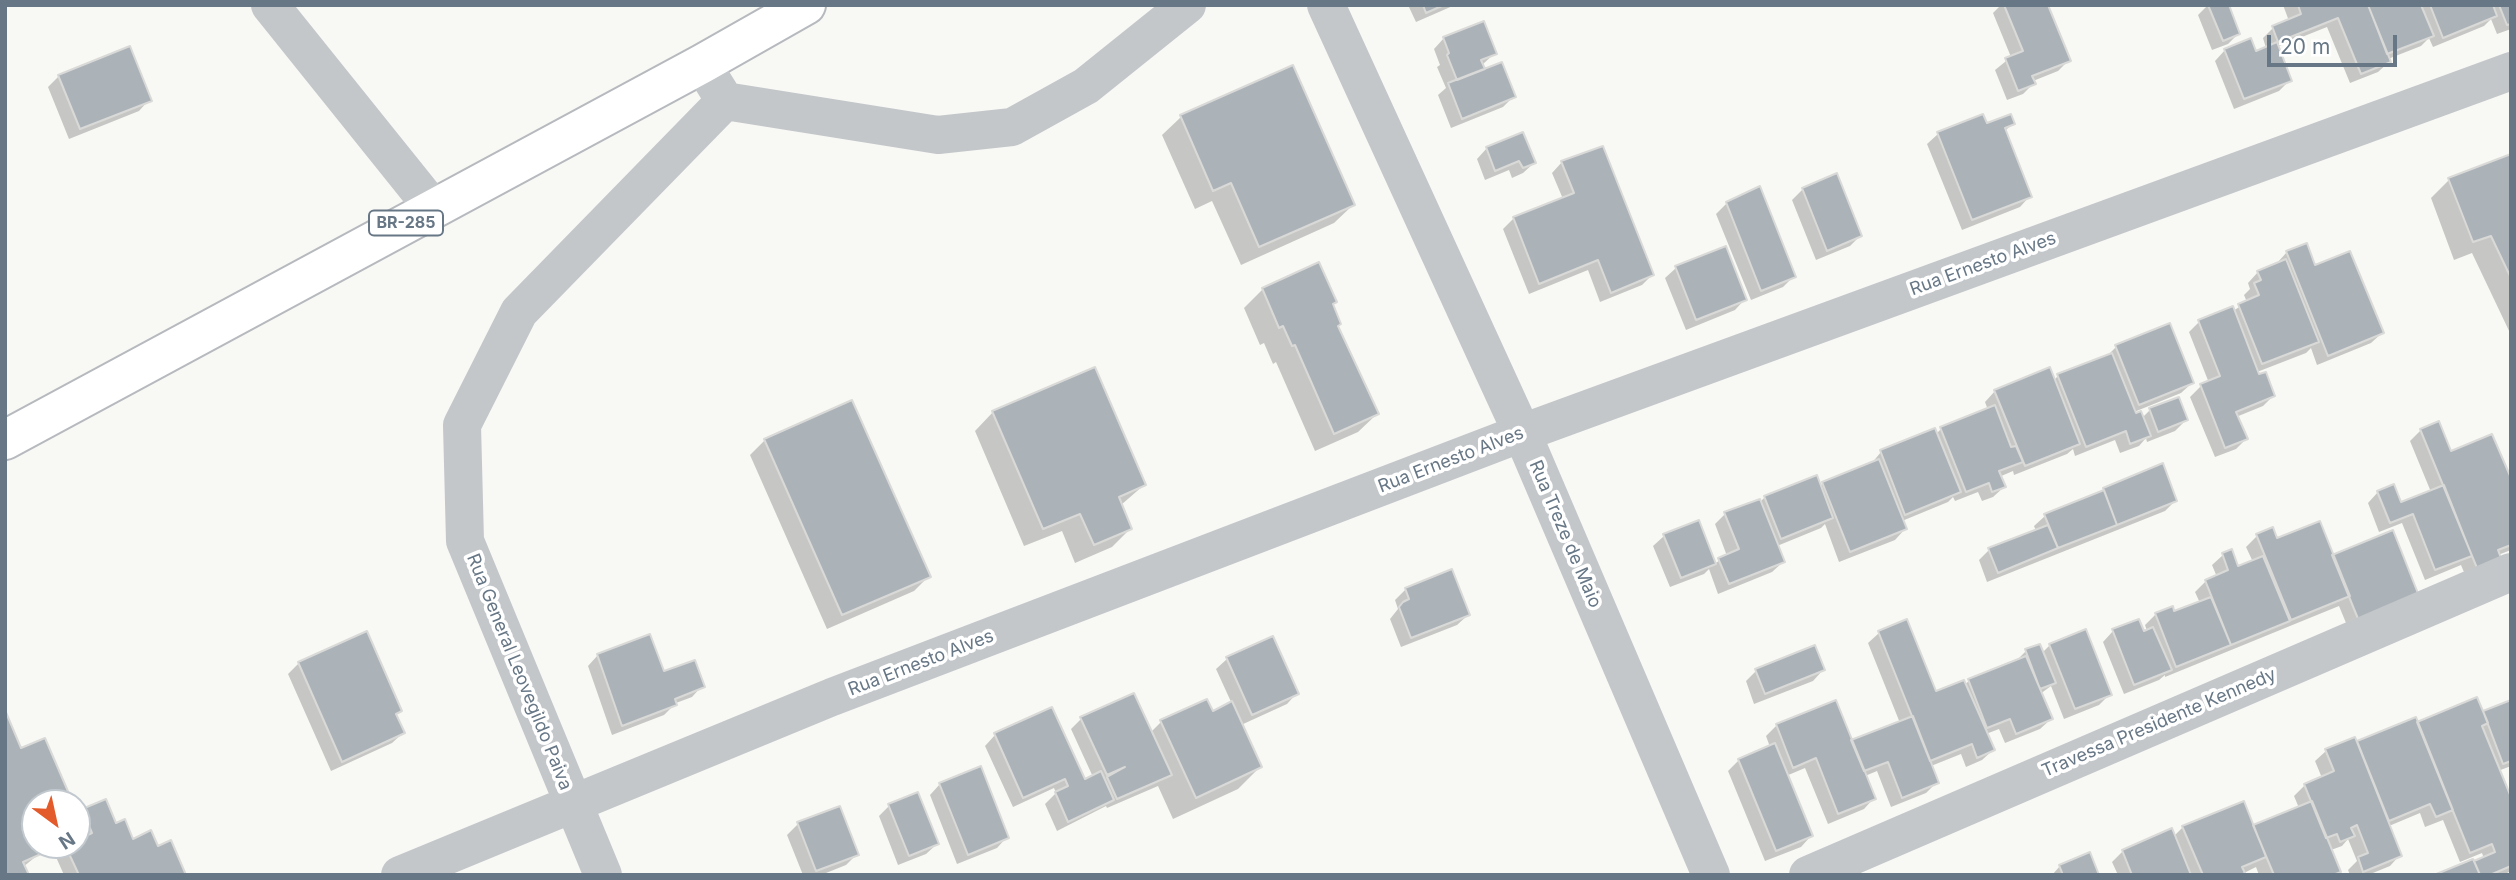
<!DOCTYPE html>
<html>
<head>
<meta charset="utf-8">
<style>
  body { margin:0 }
  #map { position:relative; width:2516px; height:880px; overflow:hidden; background:#f8f8f5; font-family:Inter,sans-serif }
  canvas { display:block }
  .frame { position:absolute; inset:0; border:7px solid #677786; pointer-events:none }
  .north { position:absolute; left:21px; top:789px; width:70px; height:70px; box-sizing:border-box; background:#fff; border:2px solid #c2c9cf; border-radius:50%; rotate:147deg; font-size:19px; font-weight:700; line-height:28px; text-align:center; color:#677786 }
  .north::after { content:''; display:block; margin:auto; width:24px; height:32px; background:#e35b2a; clip-path:polygon(50% 0,100% 100%,50% 72%,0 100%) }
  .scale { position:absolute; left:2267px; top:35px; width:130px; height:32px; box-sizing:border-box; border:4px solid #677786; border-top:0; padding-left:9px; font-size:21px; line-height:24px; white-space:nowrap; color:#677786; -webkit-text-stroke:5px #fff; paint-order:stroke }
</style>
</head>
<body>
<div id="map">
<canvas width="2516" height="880"></canvas>
<div class="frame"></div>
<div class="north">N</div>
<div class="scale">20 m</div>
</div>
<script>
const c = document.querySelector('canvas').getContext('2d');
c.lineJoin = 'round';
function paint(path, color) { c.fillStyle = color; c.fill(path, 'evenodd'); }
const shape = rows => new Path2D(rows.map(r => 'M' + r).join(''));
function trace(path, color, width, dash) { c.strokeStyle = color; c.lineWidth = width; c.lineCap = dash ? 'butt' : 'round'; c.setLineDash(dash || []); c.stroke(path); }
function write(font, color, halo, rows, align = 'center') {
  c.font = font + ' Inter,sans-serif'; c.lineWidth = 7; c.setLineDash([]); c.textBaseline = 'middle'; c.strokeStyle = halo; c.fillStyle = color; for (const [text, x, y, turn = 0] of rows) {
    c.save(); c.translate(x, y); c.rotate((+turn || 0) * Math.PI / 180); c.textAlign = isNaN(turn) ? turn : align; if (halo) c.strokeText(text, 0, 0); c.fillText(text, 0, 0); c.restore();
  }
}
paint(shape([
  [1408,5,1455,5,1416,22],
  [2001,5,2046,5,2068,61,2058,71,2033,81,2034,83,2023,94,2007,100,1995,70,2011,57,1993,13],
  [2208,5,2238,34,2228,44,2212,50,2198,15],
  [2283,5,2511,5,2511,29,2497,34,2491,19,2484,26,2433,47,2429,38,2421,46,2388,59,2389,62,2378,72,2350,83,2327,27,2277,47,2290,80,2279,91,2234,109,2215,61,2225,50,2255,53,2266,48,2263,38,2273,28,2289,21],
  [1444,38,1495,53,1482,65,1484,71,1514,96,1503,107,1451,128,1438,95,1446,88,1437,67,1440,65,1434,49],
  [1292,68,1353,205,1334,223,1241,265,1212,201,1195,209,1162,135,1181,117],
  [59,76,149,100,139,111,69,139,48,87],
  [2013,123,2004,132,2030,196,2020,207,1962,230,1927,144,1938,134],
  [1487,148,1534,163,1523,173,1512,178,1509,170,1485,180,1477,159],
  [2511,156,2511,335,2472,253,2454,260,2431,198,2449,180],
  [1562,162,1652,275,1642,285,1600,302,1588,270,1529,294,1503,229,1514,218,1563,199,1552,173],
  [1803,189,1860,236,1850,246,1816,260,1792,200],
  [1727,203,1794,276,1783,287,1751,300,1716,214],
  [2287,252,2314,268,2382,333,2371,343,2317,365,2311,348,2306,353,2257,372,2273,396,2263,406,2236,417,2246,439,2236,449,2215,457,2190,397,2201,386,2209,383,2189,332,2199,322,2233,311,2247,302,2244,295,2250,289,2248,283,2258,272,2277,263],
  [1676,268,1745,299,1735,310,1686,330,1665,278],
  [1263,289,1335,302,1331,306,1337,326,1377,414,1358,432,1315,451,1276,362,1273,364,1264,343,1260,345,1244,308],
  [2116,347,2192,383,2181,393,2134,412,2142,418,2150,410,2178,399,2186,420,2175,431,2147,442,2146,438,2139,446,2120,453,2115,440,2075,456,2073,449,2067,454,2014,475,2013,471,1999,477,2004,487,1993,497,1982,501,1978,492,1955,501,1953,497,1948,502,1902,521,1905,529,1895,540,1839,562,1825,524,1821,528,1777,546,1783,562,1772,572,1718,594,1709,569,1704,574,1670,587,1653,546,1664,536,1714,564,1727,556,1715,524,1725,514,1759,503,1765,497,1819,487,1823,483,1871,464,1881,452,1934,430,1936,434,1941,429,1988,410,1985,402,1995,391,2053,381,2058,376,2106,357],
  [993,412,1144,485,1121,505,1130,529,1112,547,1075,563,1062,531,1024,546,975,431],
  [2421,430,2450,454,2511,482,2511,550,2498,555,2466,577,2461,565,2425,580,2402,523,2379,532,2368,503,2378,492,2400,504,2431,492,2410,441],
  [765,440,929,576,914,591,827,629,750,455],
  [2104,489,2175,501,2165,511,1987,582,1979,560,1989,550,2036,531,2034,526,2045,516,2099,494],
  [2257,536,2332,557,2409,612,2351,635,2339,606,2165,677,2165,675,2159,680,2124,694,2103,642,2113,631,2143,633,2147,631,2145,625,2155,615,2172,609,2173,614,2200,603,2195,592,2206,581,2217,577,2212,565,2223,555,2237,568,2253,562,2246,547],
  [1406,589,1468,615,1457,625,1401,647,1390,619,1398,609,1395,600],
  [1879,633,1935,694,1964,685,1969,681,2015,662,2026,651,2042,653,2050,645,2110,694,2099,705,2064,719,2051,686,2040,694,2051,719,2040,729,2005,743,1999,729,1986,734,1993,750,1982,760,1966,767,1961,754,1931,766,1937,782,1926,793,1891,807,1877,771,1865,776,1874,798,1864,809,1828,824,1805,768,1786,776,1811,836,1801,847,1765,861,1728,771,1739,760,1770,747,1766,736,1777,725,1851,742,1900,723,1868,643],
  [1272,638,1297,693,1287,704,1241,725,1260,767,1238,789,1173,819,1158,786,1107,808,1106,806,1057,831,1045,804,1056,793,1054,788,1013,807,985,746,995,735,1084,781,1093,777,1071,729,1082,718,1150,733,1161,722,1212,713,1232,704,1216,669,1227,659],
  [598,655,663,674,702,686,692,697,676,703,664,715,612,735,588,666],
  [299,663,395,715,403,733,392,743,331,771,288,674],
  [1823,670,1813,681,1754,704,1746,681,1756,671],
  [2511,698,2511,766,2498,771,2511,801,2511,871,2503,875,2440,875,2484,859,2482,853,2460,862,2443,820,2425,827,2420,813,2389,826,2400,855,2390,866,2368,875,2350,875,2348,870,2357,861,2348,839,2342,846,2331,850,2339,871,2335,875,2259,875,2256,867,2240,875,2118,875,2112,862,2123,851,2173,837,2183,827,2252,827,2299,808,2294,796,2305,785,2322,778,2315,761,2326,751,2356,744,2415,720,2417,724,2482,714,2508,703],
  [5,715,21,751,71,803,35,803,35,821,26,825,39,854,23,867,27,875,5,875],
  [940,784,1007,837,997,848,957,864,930,795],
  [889,806,937,844,926,854,898,865,879,816],
  [83,811,115,825,132,841,157,848,184,875,64,875,56,857,66,846,77,845,77,842,81,840,77,832,77,817],
  [798,824,857,854,846,865,821,875,803,875,787,835],
  [2060,866,2097,875,2052,875]
]), '#0003');
const building = shape([
  [1423,5,1444,5,1426,13,1423,5],
  [2004,5,2048,5,2071,61,2032,76,2036,84,2018,91,2005,58,2023,51,2004,5],
  [2208,5,2229,5,2240,34,2223,41,2208,5],
  [2298,5,2368,5,2391,62,2361,74,2338,18,2278,42,2272,26,2301,14,2298,5],
  [2368,5,2421,5,2434,36,2387,54,2368,5],
  [2430,5,2493,5,2497,16,2443,38,2430,5],
  [2499,5,2511,5,2511,24,2507,25,2499,5],
  [1484,21,1497,54,1481,60,1485,69,1457,80,1447,55,1449,53,1443,37,1484,21],
  [2251,38,2256,51,2277,42,2292,81,2244,99,2224,49,2251,38],
  [130,46,152,101,80,129,58,75,130,46],
  [1502,62,1516,97,1462,119,1448,83,1502,62],
  [1293,65,1355,205,1259,247,1231,183,1213,191,1180,115,1293,65],
  [1983,114,1987,123,2011,114,2015,124,2005,128,2032,197,1972,220,1937,132,1983,114],
  [1523,132,1536,163,1523,168,1519,161,1495,171,1486,147,1523,132],
  [1603,146,1654,275,1611,293,1598,260,1539,284,1513,217,1574,193,1561,161,1603,146],
  [2511,154,2511,278,2491,236,2473,242,2448,178,2511,154],
  [1837,173,1862,236,1827,251,1802,188,1837,173],
  [1760,186,1796,277,1761,291,1726,202,1760,186],
  [2307,243,2315,265,2350,251,2384,333,2328,356,2286,251,2307,243],
  [1726,246,1747,300,1696,320,1675,266,1726,246],
  [2286,259,2319,342,2262,364,2238,304,2259,295,2254,283,2261,280,2257,271,2286,259],
  [1319,262,1337,302,1333,304,1341,324,1338,326,1379,414,1334,434,1295,345,1292,346,1283,326,1279,328,1262,288,1319,262],
  [2233,306,2259,374,2266,372,2275,396,2236,412,2248,439,2225,448,2200,384,2220,376,2198,320,2233,306],
  [2170,323,2194,383,2139,405,2115,345,2170,323],
  [2112,353,2136,413,2141,411,2151,436,2130,444,2126,431,2086,447,2057,374,2112,353],
  [1095,367,1146,485,1119,497,1132,529,1094,545,1080,514,1043,529,992,411,1095,367],
  [2050,367,2080,444,2025,466,1994,390,2050,367],
  [2179,397,2188,420,2158,432,2149,408,2179,397],
  [852,400,931,577,842,615,764,439,852,400],
  [1995,405,2011,447,2016,446,2023,462,1999,471,2006,487,1992,492,1989,483,1966,492,1940,427,1995,405],
  [2439,421,2451,451,2492,434,2511,478,2511,545,2498,550,2501,558,2477,568,2420,429,2439,421],
  [1935,428,1961,492,1905,515,1880,450,1935,428],
  [1879,459,1907,529,1850,552,1822,482,1879,459],
  [2163,463,2177,501,2117,525,2103,488,2163,463],
  [1817,475,1833,518,1781,539,1764,496,1817,475],
  [2394,484,2401,502,2444,485,2472,556,2435,570,2413,514,2390,523,2377,491,2394,484],
  [2104,490,2117,525,2058,548,2044,514,2104,490],
  [1760,499,1785,562,1729,584,1718,558,1739,549,1724,512,1760,499],
  [1699,520,1716,564,1681,578,1663,534,1699,520],
  [2320,521,2350,596,2291,620,2256,534,2273,527,2277,538,2320,521],
  [2048,525,2058,548,1998,573,1988,548,2048,525],
  [2393,530,2421,601,2361,626,2332,555,2393,530],
  [2232,549,2238,566,2263,556,2290,621,2231,645,2205,580,2228,570,2222,553,2232,549],
  [1452,569,1470,615,1411,638,1399,607,1403,602,1409,599,1405,588,1452,569],
  [2211,597,2231,645,2176,667,2155,613,2173,606,2174,611,2211,597],
  [1907,619,1936,691,1964,680,1995,750,1977,758,1972,744,1930,761,1878,631,1907,619],
  [2139,619,2144,631,2153,627,2172,670,2134,685,2112,629,2139,619],
  [2086,629,2112,695,2075,709,2049,644,2086,629],
  [367,631,402,711,396,714,405,733,342,762,298,662,367,631],
  [650,634,664,671,695,660,705,687,675,699,677,705,622,726,597,654,650,634],
  [1273,636,1299,694,1252,715,1226,657,1273,636],
  [2040,644,2056,683,2040,689,2025,649,2040,644],
  [1815,645,1825,670,1765,694,1755,669,1815,645],
  [2026,656,2053,719,2016,734,2010,719,1987,728,1968,679,2026,656],
  [1134,693,1172,775,1117,799,1107,777,1125,767,1107,775,1080,717,1134,693],
  [2477,697,2488,723,2482,726,2511,797,2511,866,2490,875,2480,875,2474,861,2495,852,2492,844,2470,853,2417,722,2477,697],
  [1207,699,1213,711,1232,701,1262,767,1196,798,1160,720,1207,699],
  [1836,700,1876,799,1838,814,1816,758,1793,768,1776,724,1836,700],
  [2511,700,2511,761,2503,764,2483,711,2511,700],
  [1052,707,1085,779,1101,771,1114,800,1068,822,1055,792,1068,786,1065,779,1023,798,994,733,1052,707],
  [5,710,21,748,45,738,73,803,35,803,35,817,26,821,41,854,23,862,29,875,6,875,5,872,5,710],
  [1913,716,1939,783,1902,798,1888,762,1864,771,1851,740,1913,716],
  [2416,717,2453,810,2436,817,2430,804,2389,821,2357,741,2416,717],
  [2355,737,2402,856,2363,872,2358,857,2368,853,2357,825,2351,828,2355,836,2340,842,2337,834,2326,838,2304,784,2334,771,2325,749,2355,737],
  [1775,743,1813,836,1776,851,1738,759,1775,743],
  [981,766,1009,838,968,855,939,783,981,766],
  [918,792,939,844,909,856,888,804,918,792],
  [106,799,116,823,125,819,133,839,151,830,158,846,171,840,186,875,79,875,65,845,77,845,77,840,92,833,82,809,106,799],
  [2244,801,2266,857,2242,867,2245,873,2240,875,2203,875,2182,826,2244,801],
  [2312,801,2341,872,2333,875,2274,875,2253,825,2312,801],
  [840,806,859,855,816,871,797,822,840,806],
  [2172,828,2191,875,2132,875,2122,850,2172,828],
  [2090,852,2099,875,2063,875,2059,865,2090,852],
  [2473,859,2480,875,2434,875,2473,859]
]);
paint(building, '#abb3b9');
trace(building, '#d9d9d7', 2);
const highway = shape([
  [5,440,702,64,806,5]
]);
trace(highway, '#b6b9bd', 42);
trace(shape([
  [270,5,433,208],
  [1326,5,1522,433,1711,875],
  [725,101,938,135,1012,127,1086,86,1187,5],
  [400,875,832,697,1522,433,2511,71],
  [603,875,465,541,462,425,519,312,725,101,702,64],
  [1808,875,2511,572]
]), '#c3c7ca', 38);
trace(highway, '#fff', 38);
for (const [x, y, w] of [
  [406,223,74]
]) { const box = new Path2D(); box.roundRect(x - w / 2, y - 12.5, w, 25, 5); c.fillStyle = '#fff'; c.fill(box); trace(box, '#677786', 2); }
write('bold 16px', '#677786', null, [
  ["BR-285",406,223]
]);
write('18px', '#677786', '#fff', [
  ["Rua Ernesto Alves",1983,264,-20],
  ["Rua Ernesto Alves",1451,460,-21],
  ["Rua Treze de Maio",1565,534,67],
  ["Rua Ernesto Alves",921,663,-21],
  ["Rua General Leovegildo Paiva",519,672,68],
  ["Travessa Presidente Kennedy",2159,723,-23]
]);
</script>
</body>
</html>
